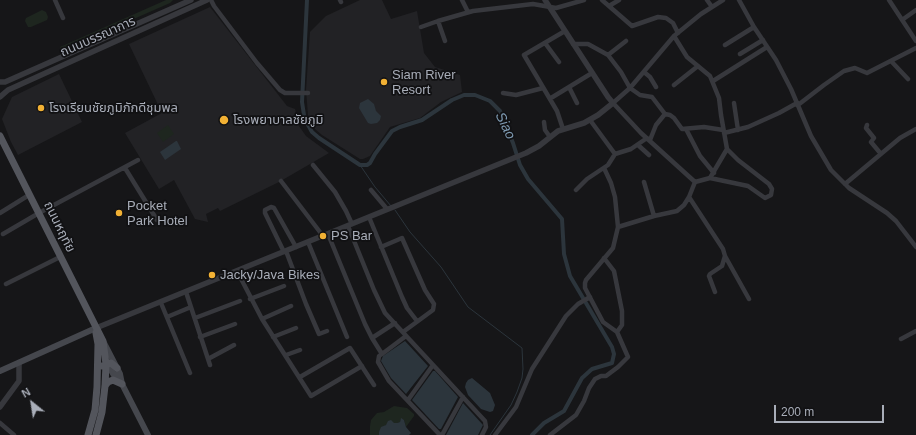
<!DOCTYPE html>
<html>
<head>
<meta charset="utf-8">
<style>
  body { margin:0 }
  #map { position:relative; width:916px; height:435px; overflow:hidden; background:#161618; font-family:Arial,sans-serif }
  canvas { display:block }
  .north { position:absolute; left:12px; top:383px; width:40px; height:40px; -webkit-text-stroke:3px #111113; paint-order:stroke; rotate:330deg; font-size:11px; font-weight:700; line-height:16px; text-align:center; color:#a8adb8 }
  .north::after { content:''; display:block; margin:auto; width:14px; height:18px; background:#a8adb8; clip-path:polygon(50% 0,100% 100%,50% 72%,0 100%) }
  .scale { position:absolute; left:774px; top:405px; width:110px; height:18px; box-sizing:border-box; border:2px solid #a8adb8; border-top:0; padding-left:5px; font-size:12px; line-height:14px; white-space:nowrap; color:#a8adb8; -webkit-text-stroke:3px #111113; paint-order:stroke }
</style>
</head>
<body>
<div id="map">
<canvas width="916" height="435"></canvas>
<div class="north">N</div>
<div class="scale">200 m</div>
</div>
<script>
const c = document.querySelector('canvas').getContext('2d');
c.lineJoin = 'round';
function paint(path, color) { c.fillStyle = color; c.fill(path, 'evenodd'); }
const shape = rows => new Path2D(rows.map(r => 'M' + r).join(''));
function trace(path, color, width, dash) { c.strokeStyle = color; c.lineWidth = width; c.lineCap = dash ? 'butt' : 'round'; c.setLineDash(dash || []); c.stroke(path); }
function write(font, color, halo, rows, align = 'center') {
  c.font = font + ' Arial,"Noto Sans Thai",sans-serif'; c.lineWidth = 3.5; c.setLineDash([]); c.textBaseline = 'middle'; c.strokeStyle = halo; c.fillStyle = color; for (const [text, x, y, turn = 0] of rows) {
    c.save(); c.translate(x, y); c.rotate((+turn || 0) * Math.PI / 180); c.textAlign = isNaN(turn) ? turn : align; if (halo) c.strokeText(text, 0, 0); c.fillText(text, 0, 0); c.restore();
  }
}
paint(shape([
  [360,0,382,0,391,19,417,11,424,53,435,67,460,75,462,92,441,102,420,118,390,127,370,156,363,159,360,159,322,135,315,129,308,115,306,90,310,32,326,16],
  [210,7,287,106,295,109,299,126,306,136,329,153,279,182,220,211,218,208,206,214,208,222,195,219,174,180,159,189,125,133,162,113,129,44],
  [59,74,82,122,18,155,11,142,2,119,12,97]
]), '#222225');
paint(shape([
  [166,0,173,0,170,3,61,51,60,47],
  [42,10,46,12,48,17,47,20,31,27,28,27,25,21,26,18],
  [168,125,174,134,163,142,157,133],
  [394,406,407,408,414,414,414,416,406,427,404,420,401,419,400,422,397,423,386,425,379,432,379,435,370,435,370,426,371,420,377,413,384,412]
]), '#1e261f');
paint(shape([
  [368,99,374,104,376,111,381,116,380,120,377,123,371,124,368,123,359,108,360,103],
  [176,141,177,141,181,149,165,160,160,152],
  [405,341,428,366,406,394,391,378,381,361,383,356],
  [433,371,435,371,458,397,441,429,439,429,412,400],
  [472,378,490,393,495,405,493,411,490,412,481,409,468,395,465,387,466,383,468,380],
  [463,403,483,425,478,435,446,435],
  [401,418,404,420,406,427,411,433,409,435,379,435,379,432,381,427,386,425,388,421,391,420,394,423,397,423,400,422]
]), '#2c353c');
trace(shape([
  [360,165,375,187,391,206],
  [395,210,410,232,441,267,468,307,522,348,523,369,522,378,517,392,511,405,490,435]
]), '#2c353c', 1);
trace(shape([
  [307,0,302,102,304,115,307,123,312,132,319,138,360,165,367,165,370,163,375,154,392,131,400,127,422,120,452,100,464,95,475,95,490,101,500,111,513,143,520,165,528,179,562,219,564,254,570,276,612,347,614,354,612,363,592,369,582,378,564,411,544,423,532,435]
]), '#2c353c', 4);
trace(shape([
  [55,0,63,18],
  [211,0,214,6,257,63,280,90,285,93,308,93],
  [340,0,341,2],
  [462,0,468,12],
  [602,0,632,26,658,17,666,18,673,23,678,33],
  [707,0,712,7],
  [739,0,754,27,776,60,791,89,811,136,831,170,849,188,887,213,896,221,916,247],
  [889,0,916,41],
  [609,6,619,0],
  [902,20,916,10],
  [438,21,445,41],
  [421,27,438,21,473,11,533,4,556,8,584,0],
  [674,36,687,57,710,76,719,98,721,115,727,149,710,178],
  [545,43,559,62],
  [573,44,588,44,608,55,621,72,630,88,640,95,652,97,665,114,670,115,674,118,682,129,704,127,723,130],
  [725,45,754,27],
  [740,54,763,40],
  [608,55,626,41],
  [891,61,908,79],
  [644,72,650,77,656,87],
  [713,81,767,47],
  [674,85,698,66],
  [569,87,577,103],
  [503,93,516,95,543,88],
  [551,98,592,73],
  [734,103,738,130],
  [798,105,824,85,844,71,855,68,867,73,916,48],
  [590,120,615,154],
  [544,122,545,130,550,137],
  [867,125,866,128,874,138,871,142,881,154],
  [563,129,557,111,524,55,565,31],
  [686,129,700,156,714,173],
  [724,133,748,127,779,113,797,103],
  [650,140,656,125,665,114],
  [638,145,649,155],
  [313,165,335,192,346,211,352,224],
  [125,168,157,220],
  [604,168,611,183,615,197,618,227],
  [281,181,323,236],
  [644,182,654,216],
  [695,182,641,133,613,103,630,88,674,36,701,14,723,0],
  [845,184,900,138,916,129],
  [371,190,387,209],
  [576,190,587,179,608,165,615,154,631,149,647,138],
  [689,197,723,249,725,256,749,299],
  [0,213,29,195],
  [369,217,402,297,407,308,417,321],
  [348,226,374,290,385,313,485,421,486,427,482,435],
  [3,234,39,213,138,160],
  [328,234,365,324,372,338,382,354],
  [308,242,347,337],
  [381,247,402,238,425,290,434,304,433,310,403,332],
  [286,251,306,304,319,334,327,331],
  [284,252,265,213,265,210,271,207,274,208,296,247],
  [604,258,614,271,622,311,622,325,617,332],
  [237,271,262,319,311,396,362,366],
  [6,284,60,257],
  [186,292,210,365],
  [715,292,709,276,710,274,722,266,725,256],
  [250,299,284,286],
  [161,303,190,373],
  [167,317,191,307],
  [195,318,240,301],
  [262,319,291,306],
  [406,336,382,354,379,356,378,362,389,381,440,435],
  [200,337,235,324],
  [273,337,296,328],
  [372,338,395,323],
  [901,339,916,331],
  [286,355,300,350],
  [208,359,234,345],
  [300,377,350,348,374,385],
  [408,400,433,365],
  [0,423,14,435],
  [442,435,463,397],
  [495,435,516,407,532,369,566,316,578,304,590,297],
  [550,435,576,415,584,401,589,388,595,379,601,376,606,376,618,367,628,357,617,332,603,322,585,288,585,283,586,280,613,248,618,227,654,216,677,211,684,205,689,197,695,182,710,178,748,186,765,198,771,195,772,189,769,184,738,160,727,149]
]), '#37383d', 4.5);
trace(shape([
  [0,82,5,82,191,0],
  [0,97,8,90,207,0],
  [96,328,526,153,539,146,558,131,584,123,598,115,613,103,608,97,545,0],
  [0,407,19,381,19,363]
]), '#37383d', 5.5);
trace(shape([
  [104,343,120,374,122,384,148,435],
  [106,362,115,377,120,382],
  [0,371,96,328]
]), '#45474d', 6);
trace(shape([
  [0,136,103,341,106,364,105,386,102,412,96,435],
  [102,366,111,363,117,368],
  [105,386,108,382,113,380,122,384],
  [88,435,95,410,97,387,98,344,96,333]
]), '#53555c', 7);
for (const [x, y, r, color] of [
  [384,82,4,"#f2b134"],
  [41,108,4,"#f2b134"],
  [224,120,5,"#f2b134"],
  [119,213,4,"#f2b134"],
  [323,236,4,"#f2b134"],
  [212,275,4,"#f2b134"]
]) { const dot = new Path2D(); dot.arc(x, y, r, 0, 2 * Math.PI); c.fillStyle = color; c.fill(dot); trace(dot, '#111113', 1.5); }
write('13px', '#a8adb8', '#111113', [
  ["ถนนบรรณาการ",98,37,-24],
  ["ถนนหฤทัย",59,227,64]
]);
write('13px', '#a8adb8', '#111113', [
  ["Siam River",392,75],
  ["Resort",392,90],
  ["โรงเรียนชัยภูมิภักดีชุมพล",49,108],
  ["โรงพยาบาลชัยภูมิ",233,120],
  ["Pocket",127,206],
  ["Park Hotel",127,221],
  ["PS Bar",331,236],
  ["Jacky/Java Bikes",220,275]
], 'left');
write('italic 14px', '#7f9bb3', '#111113', [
  ["Siao",505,126,64]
]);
</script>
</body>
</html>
